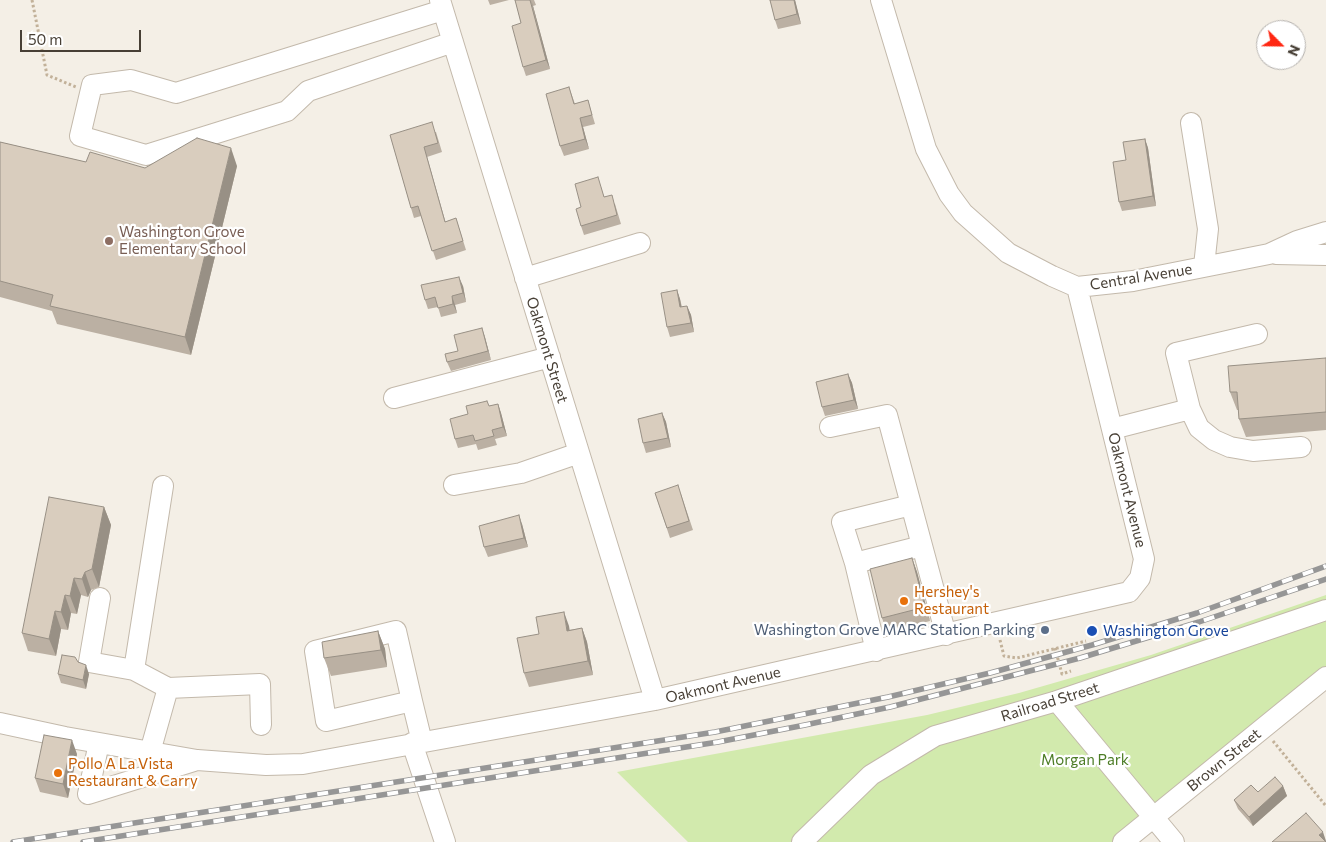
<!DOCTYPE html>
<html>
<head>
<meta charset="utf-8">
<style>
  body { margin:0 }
  #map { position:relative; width:1326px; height:842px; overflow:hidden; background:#f4efe6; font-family:Commissioner,sans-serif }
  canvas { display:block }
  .north { position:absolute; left:1256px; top:20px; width:50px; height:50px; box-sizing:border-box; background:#fff; border:1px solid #b5b2ae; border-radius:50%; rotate:113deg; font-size:14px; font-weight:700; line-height:20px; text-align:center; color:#473f35 }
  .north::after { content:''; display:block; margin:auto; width:18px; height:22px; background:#ff2712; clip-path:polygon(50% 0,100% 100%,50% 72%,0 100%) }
  .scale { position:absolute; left:20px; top:30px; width:121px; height:22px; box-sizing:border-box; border:2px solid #473f35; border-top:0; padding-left:6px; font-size:15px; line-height:18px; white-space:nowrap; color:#473f35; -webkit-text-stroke:4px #fff; paint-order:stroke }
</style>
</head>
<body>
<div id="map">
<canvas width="1326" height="842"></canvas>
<div class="north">N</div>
<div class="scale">50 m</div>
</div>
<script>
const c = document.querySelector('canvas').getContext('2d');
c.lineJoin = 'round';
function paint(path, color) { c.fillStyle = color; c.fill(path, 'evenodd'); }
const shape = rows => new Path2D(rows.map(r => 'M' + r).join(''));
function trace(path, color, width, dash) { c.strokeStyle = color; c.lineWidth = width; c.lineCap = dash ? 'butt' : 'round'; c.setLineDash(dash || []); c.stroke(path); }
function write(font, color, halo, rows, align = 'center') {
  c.font = font + ' Commissioner,sans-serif'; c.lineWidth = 4.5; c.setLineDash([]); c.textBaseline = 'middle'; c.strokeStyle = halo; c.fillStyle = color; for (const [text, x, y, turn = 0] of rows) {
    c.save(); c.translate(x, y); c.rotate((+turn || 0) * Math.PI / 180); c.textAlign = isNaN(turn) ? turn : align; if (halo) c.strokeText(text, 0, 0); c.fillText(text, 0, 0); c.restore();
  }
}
paint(shape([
  [1326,595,1326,674,1115,842,688,842,617,772,927,715,1019,693,1151,655]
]), '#d2eaad');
const minor = shape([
  [440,0,655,700],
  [881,0,926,149,949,194,963,213,1008,253,1052,276,1077,287,1133,281,1269,254,1297,241,1326,232],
  [443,10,176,93,131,80,92,85,80,136,146,155,287,111,308,91,453,42],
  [1191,123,1208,229,1204,266],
  [1276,254,1326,255],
  [525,278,640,243],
  [394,398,550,357],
  [1190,409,1199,428,1214,440,1230,447,1253,451,1301,447],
  [830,427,887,415,946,635],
  [1112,429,1190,409,1176,353,1257,334],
  [454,485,521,473,579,453],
  [911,505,842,522,855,563,922,546],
  [855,563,876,651],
  [100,598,89,662,134,670,168,688],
  [134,670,163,486],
  [412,701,326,721,315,651,396,631,412,701,422,742],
  [1057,701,1174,842],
  [0,723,65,737,197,760,266,765,303,764,655,700,1129,592,1140,578,1144,559,1077,287],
  [99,743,88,794,194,761],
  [412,743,445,842],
  [150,752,168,688,260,684,261,725],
  [802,842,871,775,935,736,1057,701,1326,610],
  [1123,842,1326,677]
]);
trace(minor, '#c3b9ab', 22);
trace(shape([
  [32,0,47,75,76,87],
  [1000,640,1004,656,1017,658,1086,641],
  [1055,648,1062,674,1071,671],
  [1273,741,1326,806]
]), '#c2b199', 3, [2.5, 2.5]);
trace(minor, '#fff', 20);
const rail = shape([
  [13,842,715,732,888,697,990,673,1092,645,1197,613,1326,566],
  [83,842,718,742,805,725,890,707,1080,658,1199,622,1326,579]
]);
trace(rail, '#969696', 5.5);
trace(rail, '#fff', 4, [11]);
paint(shape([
  [488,0,509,0,490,5],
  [515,0,534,0,536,5,533,6,550,69,526,76,523,67,521,23],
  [770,0,795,0,801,24,778,29,775,20],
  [569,87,575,104,588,100,595,124,583,127,589,149,564,156,560,146],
  [436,132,442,152,427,157,445,222,456,218,466,250,436,260,421,216,414,218,411,208,390,135],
  [1145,139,1148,148,1156,206,1122,211,1119,202,1126,160],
  [0,142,86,162,145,168,237,166,191,355,57,324,52,311,0,297],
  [601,187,604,197,615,204,621,224,584,235,581,226,581,207],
  [463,286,466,302,455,305,457,313,441,317,438,307,428,309,425,300],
  [677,290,680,299,682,307,687,306,691,315,694,332,670,337,667,327],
  [482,328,491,360,451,371,447,362],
  [1326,358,1326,430,1246,437,1239,419,1238,410,1237,410,1230,392],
  [848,374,852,383,858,409,825,416,822,407],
  [498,404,501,413,507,436,495,439,497,445,478,450,476,444,458,448,455,439,468,414,489,406],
  [662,413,666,422,671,447,646,453,643,443],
  [655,493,681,494,693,530,670,538],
  [104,507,111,525,99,587,91,590,88,597,81,595,77,614,71,613,68,630,61,629,56,656,28,651,22,633],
  [522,524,528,547,488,557,484,547],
  [912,558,917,572,930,621,887,632,882,618],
  [569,626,569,630,582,628,587,642,593,675,529,687,524,673,539,634],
  [378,631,385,649,387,667,331,676,324,658],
  [58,674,89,674,86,689,61,683],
  [77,754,68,798,40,792,35,778],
  [1283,786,1287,796,1253,826,1238,809,1234,800,1258,792]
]), '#bbb0a3');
paint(shape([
  [531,0,533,6,550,69,546,60],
  [794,0,795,0,801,24,797,14],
  [580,118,583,127,589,149,585,139],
  [1145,139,1148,148,1156,206,1153,196],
  [424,147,427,157,448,231,445,222],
  [231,148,237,166,191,355,185,337],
  [459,277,463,286,466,302,463,293],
  [677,290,680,299,683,317,680,307],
  [452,296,455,305,457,313,453,304],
  [687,306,691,315,694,332,691,323],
  [482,328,485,337,491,360,488,351],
  [848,374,852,383,858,409,854,400],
  [498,404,501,413,507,436,503,427],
  [662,413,666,422,671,447,668,438],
  [104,507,111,525,99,587,92,569],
  [519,515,522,524,528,547,524,538],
  [912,558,917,572,930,621,925,607],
  [85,572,91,590,88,597,82,579],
  [74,578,81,595,77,614,70,596],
  [65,595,71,613,68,630,61,612],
  [55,611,61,629,56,656,49,639],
  [564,612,569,626,572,645,567,631],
  [582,628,587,642,593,675,588,661],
  [378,631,385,649,387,667,381,650],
  [86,665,89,674,86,689,83,680],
  [72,740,77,754,68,798,63,784],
  [1283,786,1287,796,1253,826,1249,817],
  [1323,832,1326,841,1325,842,1319,835]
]), '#989085');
const building = shape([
  [515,0,530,0,546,60,523,67,512,26,521,23,515,0],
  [770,0,794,0,797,14,775,20,770,0],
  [569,87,574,104,588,100,592,115,580,118,585,139,560,146,546,94,569,87],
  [432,122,438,143,424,147,445,222,456,218,463,241,432,251,418,206,411,208,390,135,432,122],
  [197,138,231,148,185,337,50,306,53,295,0,281,0,142,86,162,90,152,145,168,197,138],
  [1145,139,1153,196,1119,202,1113,162,1126,160,1123,142,1145,139],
  [598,177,604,197,612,195,617,215,581,226,576,209,581,207,575,184,598,177],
  [459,277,463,293,452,296,453,304,438,308,435,297,425,300,421,285,459,277],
  [677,290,680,307,687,306,691,323,667,327,661,293,677,290],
  [482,328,488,351,447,362,445,354,458,351,454,335,482,328],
  [1326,358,1326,412,1239,419,1237,392,1230,392,1228,366,1326,358],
  [848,374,854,400,822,407,816,382,848,374],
  [487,401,489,406,498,404,503,427,492,430,494,436,475,441,473,435,455,439,450,419,468,414,466,406,487,401],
  [662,413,668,438,643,443,638,419,662,413],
  [678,485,689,521,667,528,655,493,678,485],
  [49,497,104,507,92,569,85,572,82,579,74,578,70,596,65,595,61,612,55,611,49,639,22,633,49,497],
  [519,515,524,538,484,547,479,526,519,515],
  [912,558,925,607,882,618,870,569,912,558],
  [564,612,567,631,582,628,588,661,524,673,517,638,539,634,536,617,564,612],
  [378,631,381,650,324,658,322,642,378,631],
  [62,655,75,657,78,662,86,665,83,680,58,674,62,655],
  [44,735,72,740,63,784,35,778,44,735],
  [1275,777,1283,786,1249,817,1234,800,1251,785,1258,792,1275,777],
  [1306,813,1323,832,1319,835,1326,842,1272,842,1306,813]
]);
paint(building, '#d9cdbe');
trace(building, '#989085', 1);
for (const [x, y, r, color] of [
  [109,241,5,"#8d6e63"],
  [904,601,5,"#e8710a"],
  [1045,630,5,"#5c6f8a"],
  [1092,631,6,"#1a4fb4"],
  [58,773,5,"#e8710a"]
]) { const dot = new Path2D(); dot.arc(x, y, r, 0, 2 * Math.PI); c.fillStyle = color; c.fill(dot); trace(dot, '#fff', 2); }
write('15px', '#785e54', '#fff', [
  ["Washington Grove",119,232],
  ["Elementary School",119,249]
], 'left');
write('15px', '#473f35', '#fff', [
  ["Central Avenue",1141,277,-9],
  ["Oakmont Street",547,350,73],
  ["Oakmont Avenue",1127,490,76],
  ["Oakmont Avenue",723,685,-13],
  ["Railroad Street",1050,702,-17],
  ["Brown Street",1224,760,-39]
]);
write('15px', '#c56008', '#fff', [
  ["Hershey's",914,592],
  ["Restaurant",914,609],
  ["Pollo A La Vista",68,764],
  ["Restaurant & Carry",68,781]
], 'left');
write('15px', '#4e5e75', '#fff', [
  ["Washington Grove MARC Station Parking",1035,630]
], 'right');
write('15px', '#164399', '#fff', [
  ["Washington Grove",1103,631]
], 'left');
write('15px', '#4c7c25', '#fff', [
  ["Morgan Park",1085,760]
]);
</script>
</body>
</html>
